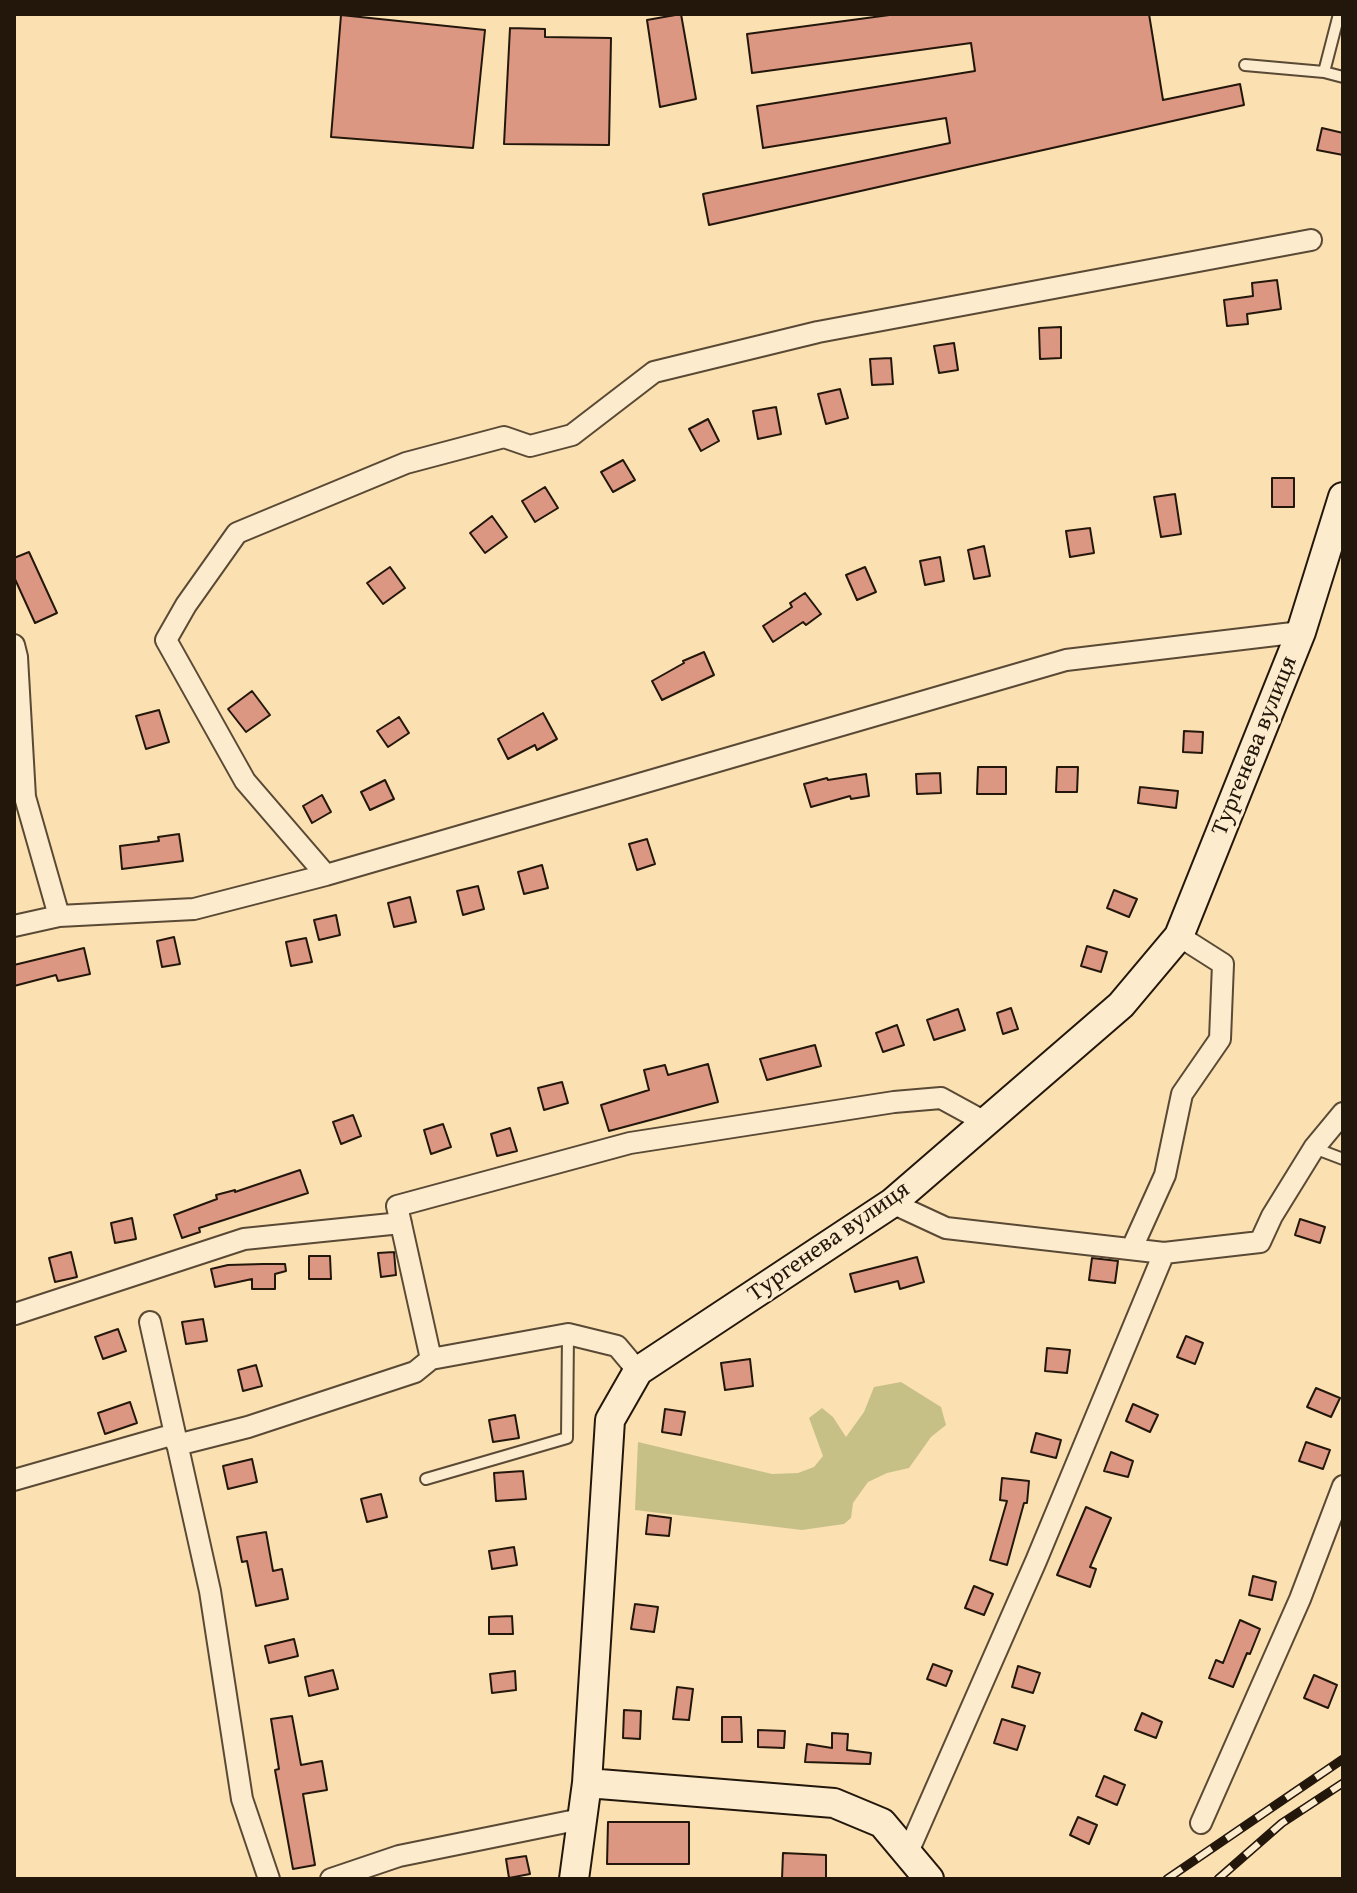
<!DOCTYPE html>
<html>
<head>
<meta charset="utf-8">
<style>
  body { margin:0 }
  #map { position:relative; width:1357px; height:1893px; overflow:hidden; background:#fbe0b1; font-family:"Gentium Book Plus",serif }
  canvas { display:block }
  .frame { position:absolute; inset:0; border:16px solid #23170c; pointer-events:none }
</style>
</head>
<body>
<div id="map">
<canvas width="1357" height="1893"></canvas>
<div class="frame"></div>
</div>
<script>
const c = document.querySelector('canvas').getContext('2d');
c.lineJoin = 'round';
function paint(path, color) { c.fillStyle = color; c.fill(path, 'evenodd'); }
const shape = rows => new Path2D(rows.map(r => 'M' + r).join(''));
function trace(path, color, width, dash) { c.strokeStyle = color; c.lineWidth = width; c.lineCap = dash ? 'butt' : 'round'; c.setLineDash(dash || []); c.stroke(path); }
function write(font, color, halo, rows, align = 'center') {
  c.font = font + ' "Gentium Book Plus",serif'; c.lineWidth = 6; c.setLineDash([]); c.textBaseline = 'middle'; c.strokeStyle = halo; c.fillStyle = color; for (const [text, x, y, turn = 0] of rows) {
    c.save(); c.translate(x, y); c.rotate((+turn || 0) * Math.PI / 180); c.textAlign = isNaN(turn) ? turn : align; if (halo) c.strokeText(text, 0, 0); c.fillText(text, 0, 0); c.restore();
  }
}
paint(shape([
  [901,1382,941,1407,946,1425,931,1437,909,1468,887,1473,868,1482,853,1503,851,1518,844,1524,802,1530,635,1510,638,1442,772,1474,798,1473,814,1467,823,1456,809,1418,822,1408,833,1417,846,1437,864,1412,874,1387]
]), '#c6c087');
const building = shape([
  [681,14,696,99,660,107,647,20,681,14],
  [897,14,1149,14,1163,100,1240,84,1244,105,709,225,703,194,950,143,946,118,763,148,757,106,975,71,971,43,752,73,747,34,897,14],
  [341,15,485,30,473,148,331,137,341,15],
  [510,28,545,29,545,37,611,38,609,145,504,144,510,28],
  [1322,128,1343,133,1343,155,1317,150,1322,128],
  [1277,280,1281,309,1247,314,1248,324,1227,326,1224,300,1253,296,1252,283,1277,280],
  [1061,327,1061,358,1040,359,1039,328,1061,327],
  [954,343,958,370,939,373,934,346,954,343],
  [891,358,893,384,872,385,870,359,891,358],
  [840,389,848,418,826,424,818,394,840,389],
  [776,407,781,434,758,439,753,411,776,407],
  [708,419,719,441,701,451,689,429,708,419],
  [623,460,635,480,613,492,601,472,623,460],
  [1272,478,1294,478,1294,507,1272,507,1272,478],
  [545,487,558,508,535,522,522,501,545,487],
  [1175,494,1181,534,1161,537,1154,497,1175,494],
  [492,516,507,537,485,553,470,533,492,516],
  [1090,528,1094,553,1070,557,1066,531,1090,528],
  [984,546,990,576,974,579,968,550,984,546],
  [29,552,57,613,35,623,14,577,14,558,29,552],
  [940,557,944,581,925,585,920,561,940,557],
  [390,567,405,588,383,604,367,583,390,567],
  [865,567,876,592,857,600,846,575,865,567],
  [805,593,821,614,806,625,803,622,773,642,763,626,792,607,790,603,805,593],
  [704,652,714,675,662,700,652,681,684,663,683,661,704,652],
  [252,691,270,715,246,732,228,709,252,691],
  [159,710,169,742,146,749,136,716,159,710],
  [543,713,557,739,537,750,535,745,508,759,498,739,543,713],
  [399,717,409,733,388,747,377,731,399,717],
  [1184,731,1203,732,1202,753,1183,752,1184,731],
  [978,767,1006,767,1006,794,977,794,978,767],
  [1057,767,1078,767,1077,792,1056,792,1057,767],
  [940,773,941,793,917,794,916,774,940,773],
  [866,774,869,796,851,799,850,796,811,807,804,784,827,778,828,780,866,774],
  [385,780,394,799,370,810,361,792,385,780],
  [1140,787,1178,791,1176,808,1138,803,1140,787],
  [322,795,331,812,312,823,303,806,322,795],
  [179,834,183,861,122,869,120,846,159,841,158,837,179,834],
  [647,839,655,864,637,870,629,844,647,839],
  [542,865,548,888,524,894,518,872,542,865],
  [478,886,484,909,463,915,457,891,478,886],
  [1114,890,1137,899,1129,917,1107,908,1114,890],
  [410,897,416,922,394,927,388,903,410,897],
  [336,915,340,935,319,940,314,920,336,915],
  [174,937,180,964,162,967,157,941,174,937],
  [306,938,312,962,291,966,286,942,306,938],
  [1087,946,1107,952,1101,972,1081,966,1087,946],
  [84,948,90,974,58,981,56,975,14,986,14,965,84,948],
  [1011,1008,1018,1029,1003,1034,997,1013,1011,1008],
  [958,1009,965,1030,934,1040,927,1020,958,1009],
  [897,1025,904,1045,883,1052,876,1033,897,1025],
  [815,1045,821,1066,767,1080,760,1059,815,1045],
  [708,1064,718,1102,609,1131,601,1105,649,1090,644,1070,665,1065,668,1075,708,1064],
  [562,1082,568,1103,544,1110,538,1088,562,1082],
  [353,1115,361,1136,341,1144,333,1122,353,1115],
  [443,1124,451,1147,431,1154,424,1130,443,1124],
  [510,1128,517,1151,497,1156,491,1134,510,1128],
  [300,1170,308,1193,199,1228,200,1232,182,1238,174,1215,217,1199,216,1195,235,1190,235,1192,300,1170],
  [132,1218,136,1239,115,1243,111,1223,132,1218],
  [1300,1219,1325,1227,1320,1243,1295,1235,1300,1219],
  [71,1252,77,1277,55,1282,49,1258,71,1252],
  [394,1252,396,1275,381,1277,378,1253,394,1252],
  [309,1256,330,1256,331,1279,309,1279,309,1256],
  [917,1257,924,1282,900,1289,898,1281,855,1292,850,1274,917,1257],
  [1092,1258,1118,1261,1115,1283,1089,1280,1092,1258],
  [263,1264,285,1264,286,1271,275,1274,275,1289,252,1289,252,1279,215,1287,211,1269,228,1265,263,1264],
  [203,1319,207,1341,186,1344,182,1322,203,1319],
  [118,1329,126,1351,103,1359,95,1337,118,1329],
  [1186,1336,1203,1343,1195,1364,1177,1357,1186,1336],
  [1047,1348,1070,1350,1067,1373,1045,1371,1047,1348],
  [750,1359,753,1386,725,1390,721,1363,750,1359],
  [256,1365,262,1386,243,1391,238,1370,256,1365],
  [1316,1388,1340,1398,1331,1417,1307,1407,1316,1388],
  [130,1402,137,1423,105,1434,98,1413,130,1402],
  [1133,1404,1158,1415,1150,1432,1126,1421,1133,1404],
  [665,1409,685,1412,681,1435,662,1432,665,1409],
  [515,1415,519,1438,493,1442,489,1420,515,1415],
  [1036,1433,1061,1440,1056,1458,1031,1452,1036,1433],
  [1306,1442,1330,1450,1323,1469,1299,1461,1306,1442],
  [1111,1452,1133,1461,1128,1477,1104,1471,1111,1452],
  [252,1459,257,1482,228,1489,223,1466,252,1459],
  [523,1471,526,1499,496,1501,494,1473,523,1471],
  [1002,1478,1029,1481,1027,1503,1024,1503,1007,1565,990,1560,1007,1501,1000,1500,1002,1478],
  [381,1494,387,1517,367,1522,361,1499,381,1494],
  [1086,1507,1111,1518,1090,1567,1096,1569,1090,1587,1057,1575,1086,1507],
  [648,1515,671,1518,669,1536,646,1534,648,1515],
  [266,1532,273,1571,282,1569,288,1599,256,1606,247,1561,242,1562,237,1537,266,1532],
  [514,1547,517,1565,492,1569,489,1551,514,1547],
  [1253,1576,1276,1582,1272,1600,1249,1595,1253,1576],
  [974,1586,993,1594,984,1615,965,1608,974,1586],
  [635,1604,658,1607,654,1632,631,1629,635,1604],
  [512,1616,513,1634,489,1634,489,1617,512,1616],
  [1240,1620,1260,1629,1250,1654,1247,1653,1233,1687,1209,1678,1216,1660,1223,1663,1240,1620],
  [294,1639,298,1656,269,1663,265,1646,294,1639],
  [933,1664,952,1671,946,1686,927,1679,933,1664],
  [1018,1666,1040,1673,1033,1693,1012,1687,1018,1666],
  [333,1670,338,1689,309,1696,305,1677,333,1670],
  [515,1671,516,1690,492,1693,490,1674,515,1671],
  [1314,1675,1337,1685,1328,1708,1304,1698,1314,1675],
  [677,1687,693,1689,689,1720,673,1719,677,1687],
  [624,1710,641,1711,640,1739,623,1738,624,1710],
  [1142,1713,1162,1722,1156,1738,1135,1730,1142,1713],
  [292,1716,301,1765,322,1761,327,1790,303,1794,315,1865,293,1869,275,1770,279,1769,271,1719,292,1716],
  [722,1717,741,1717,742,1742,722,1742,722,1717],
  [1002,1719,1025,1726,1017,1750,994,1743,1002,1719],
  [758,1730,785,1731,784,1748,758,1747,758,1730],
  [832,1733,848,1734,847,1750,871,1753,870,1764,805,1762,807,1744,832,1748,832,1733],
  [1104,1776,1125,1785,1117,1805,1096,1796,1104,1776],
  [1078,1817,1097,1825,1089,1844,1070,1835,1078,1817],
  [608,1822,689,1822,689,1864,607,1864,608,1822],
  [783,1853,826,1855,826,1879,782,1879,783,1853],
  [526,1856,530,1874,509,1878,506,1859,526,1856]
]);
paint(building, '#dc9782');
trace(building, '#23170c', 2);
const lane = shape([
  [1245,65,1324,72,1343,77],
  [1324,72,1339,14],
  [1314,1148,1343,1159],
  [426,1479,567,1438,568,1334]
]);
const street = shape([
  [14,645,17,657,25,797,59,916],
  [326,875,245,781,166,640,186,605,237,533,406,463,504,437,530,446,572,435,654,372,818,332,1311,240],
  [14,926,59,916,194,909,326,875,1066,660,1301,632],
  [892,1203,946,1228,1164,1253,1260,1242,1272,1216,1314,1148,1343,1113],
  [1132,1248,1165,1175,1182,1094,1220,1039,1223,964,1179,936],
  [15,1314,244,1239,401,1223],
  [150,1322,210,1591,242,1799,269,1879],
  [431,1359,397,1206,630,1143,894,1102,941,1098,985,1122],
  [177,1445,248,1427,415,1372,431,1359,568,1334,617,1346,638,1371],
  [14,1480,175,1434],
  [1201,1823,1300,1599,1343,1486],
  [908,1852,1036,1561,1164,1253],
  [331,1879,399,1856,581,1819]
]);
const secondary = shape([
  [587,1783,834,1803,882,1823,929,1879],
  [574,1879,587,1783,610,1420,638,1371,892,1203,1121,1005,1179,936,1301,632,1343,497]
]);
trace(lane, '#594935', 14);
trace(street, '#594935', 24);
trace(secondary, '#23170c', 32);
trace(lane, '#fcebcc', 10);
trace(street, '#fcebcc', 20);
trace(secondary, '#fcebcc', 28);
const rail = shape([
  [1167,1879,1343,1759],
  [1218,1879,1282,1823,1343,1783]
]);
trace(rail, '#23170c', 9);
trace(rail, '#fcebcc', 6, [18]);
write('24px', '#23170c', '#fcebcc', [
  ["Тургенева вулиця",1255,746,-68],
  ["Тургенева вулиця",829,1242,-35]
]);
</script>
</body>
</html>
